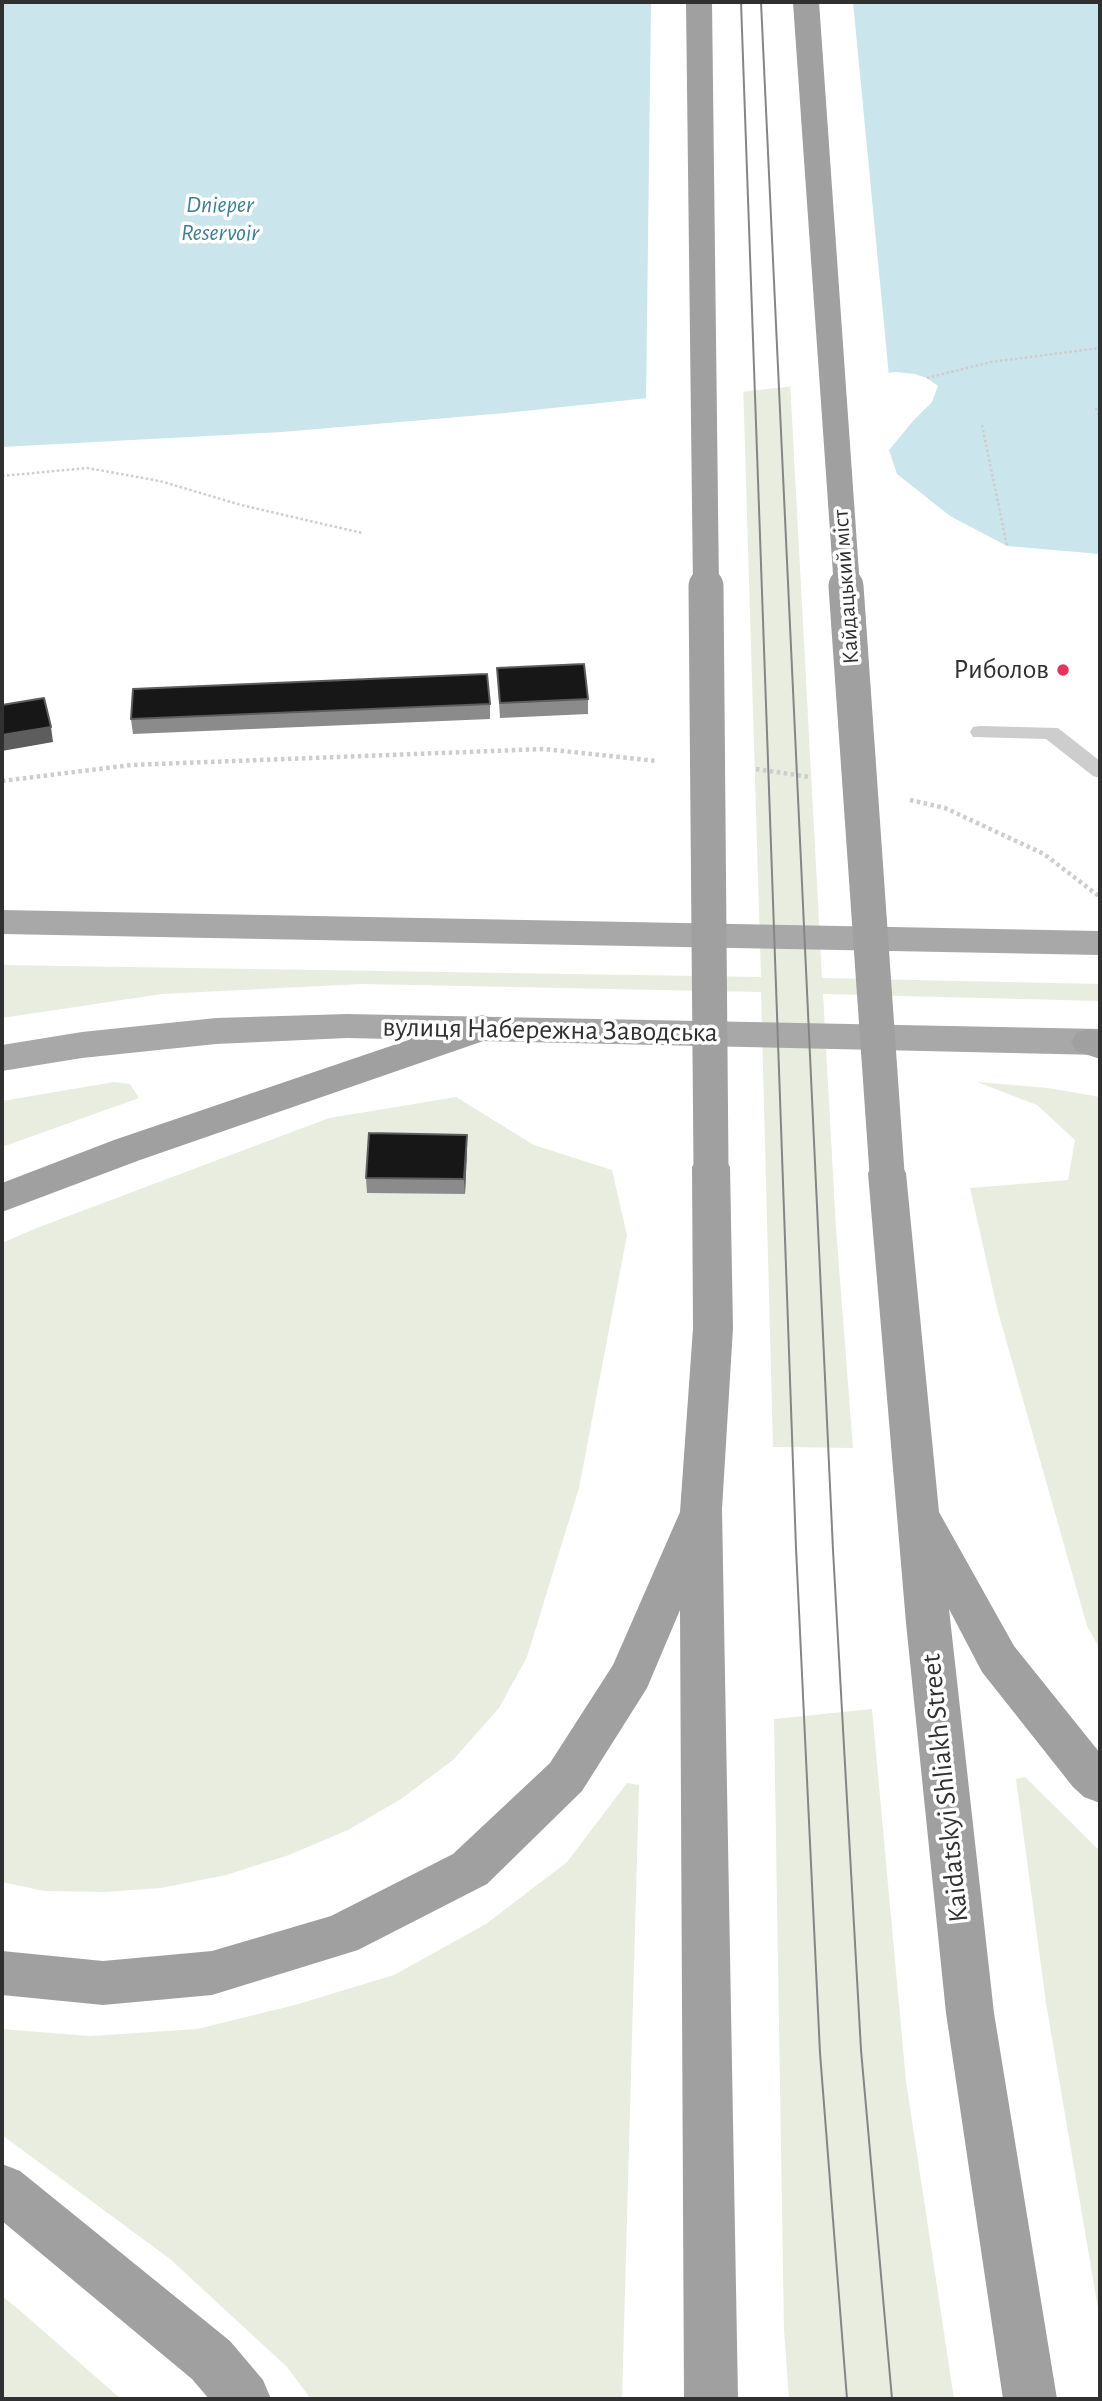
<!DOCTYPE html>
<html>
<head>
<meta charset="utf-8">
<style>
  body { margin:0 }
  #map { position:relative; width:1102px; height:2401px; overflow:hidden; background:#fff; font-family:"Alegreya Sans",sans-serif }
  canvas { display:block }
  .frame { position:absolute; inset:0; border:4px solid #303030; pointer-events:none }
</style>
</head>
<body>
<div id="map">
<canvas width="1102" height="2401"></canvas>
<div class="frame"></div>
</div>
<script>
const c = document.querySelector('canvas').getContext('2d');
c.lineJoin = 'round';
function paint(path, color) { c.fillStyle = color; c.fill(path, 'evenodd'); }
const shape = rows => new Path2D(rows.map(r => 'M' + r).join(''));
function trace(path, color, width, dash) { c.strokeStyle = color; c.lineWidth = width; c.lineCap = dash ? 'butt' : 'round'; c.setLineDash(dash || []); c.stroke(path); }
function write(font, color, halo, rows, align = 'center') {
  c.font = font + ' "Alegreya Sans",sans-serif'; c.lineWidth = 7; c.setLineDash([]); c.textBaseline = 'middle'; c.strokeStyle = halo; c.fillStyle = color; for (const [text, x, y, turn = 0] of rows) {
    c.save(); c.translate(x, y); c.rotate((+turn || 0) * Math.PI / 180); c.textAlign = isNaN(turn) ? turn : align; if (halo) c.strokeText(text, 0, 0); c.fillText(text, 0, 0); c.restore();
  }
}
paint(shape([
  [740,284,788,344,822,978,1100,984,1100,1001,823,994,836,1228,853,1448,773,1447,761,992,361,984,162,994,2,1018,2,965,761,977],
  [114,1082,130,1084,139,1098,2,1147,2,1101],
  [977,1082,1048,1088,1100,1097,1100,1649,1087,1626,997,1308,970,1188,1068,1180,1075,1140,1037,1105],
  [456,1097,534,1145,612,1170,627,1235,579,1488,527,1657,499,1708,453,1760,401,1799,348,1830,289,1855,226,1875,161,1888,104,1892,44,1891,2,1882,2,1243,34,1229,329,1118],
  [872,1709,906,2081,954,2399,789,2399,784,2330,774,1719],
  [1025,1777,1100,1851,1100,2320,1046,2003,1016,1779],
  [627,1783,639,1785,622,2399,311,2399,287,2367,170,2259,2,2135,2,2029,90,2036,197,2029,295,2005,394,1975,486,1924,567,1862],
  [2,2296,17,2308,121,2399,2,2399]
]), '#e9eddf');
paint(shape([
  [2,2,1100,2,1100,554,1007,546,950,516,897,474,889,450,913,421,932,402,938,386,927,378,915,374,896,372,505,413,282,432,2,447]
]), '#cbe5ec');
paint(shape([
  [651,2,853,2,889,376,646,402]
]), '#fff');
trace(shape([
  [927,378,991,362,1100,348],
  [1096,408,1100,420],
  [982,425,1007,546],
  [2,476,87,468,160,481,241,505,362,533]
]), '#cdcdcd', 2.5, [2.5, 2.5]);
trace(shape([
  [756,769,810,777],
  [2,781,131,765,544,749,657,761],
  [910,800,945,808,1044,854,1100,897]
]), '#cdcdcd', 4.5, [3.5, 3.5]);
paint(shape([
  [980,726,1058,728,1100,761,1100,778,1093,776,1046,739,973,737,970,732,973,727,980,726]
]), '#cdcdcd');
paint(shape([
  [2,910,1100,931,1100,955,2,934,2,910],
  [347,1014,1100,1029,1100,1055,347,1038,216,1044,82,1058,2,1071,2,1045,82,1032,216,1018,347,1014]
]), '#a8a8a8');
paint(shape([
  [482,1015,495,1019,500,1028,495,1037,140,1160,2,1212,2,1183,114,1140,482,1015],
  [1089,1029,1100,1033,1100,1059,1076,1051,1071,1042,1076,1033,1089,1029],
  [711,1153,724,1157,730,1167,733,1328,722,1509,738,2399,684,2399,680,1610,647,1688,582,1791,487,1884,358,1950,212,1995,103,2005,2,1995,2,1951,103,1961,212,1951,331,1916,453,1854,550,1763,613,1665,680,1512,693,1328,692,1167,698,1157,711,1153],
  [887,1159,900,1163,906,1173,939,1512,1014,1646,1100,1753,1100,1803,1084,1797,1073,1787,982,1672,949,1609,994,2013,1057,2399,1003,2399,946,2013,906,1623,868,1173,874,1163,887,1159],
  [2,2164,20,2171,230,2341,263,2380,271,2399,209,2399,192,2379,2,2221,2,2164]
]), '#a0a0a0');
trace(shape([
  [741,2,796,1548,820,2053,847,2399],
  [761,2,833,1550,861,2050,892,2399]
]), '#858585', 2);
trace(shape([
  [699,2,706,588],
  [806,2,847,588]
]), '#a0a0a0', 26);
trace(shape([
  [706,586,711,1167],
  [846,586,887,1173]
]), '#a0a0a0', 35);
paint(shape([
  [497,668,588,699,588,714,500,718],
  [490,704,490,719,133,734,131,719],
  [467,1150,465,1194,367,1193,366,1178]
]), '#8b8b8b');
paint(shape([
  [51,727,53,742,2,751,2,735],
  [467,1135,467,1150,465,1194,464,1179]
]), '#5d5d5d');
const building = shape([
  [584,664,588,699,500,703,497,668,584,664],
  [487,674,490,704,131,719,133,689,487,674],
  [44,698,51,727,2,735,2,705,44,698],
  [369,1133,467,1135,464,1179,366,1178,369,1133]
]);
paint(building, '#171717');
trace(building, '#5d5d5d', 2);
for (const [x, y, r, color] of [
  [1063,670,7,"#e5355d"]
]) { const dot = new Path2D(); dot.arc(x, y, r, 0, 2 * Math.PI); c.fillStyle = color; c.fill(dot); trace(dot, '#fff', 2.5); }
write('23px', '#303030', '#fff', [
  ["Кайдацький міст",846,587,-94]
]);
write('italic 24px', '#3e7f93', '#fff', [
  ["Dnieper",220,205],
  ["Reservoir",220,233]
]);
write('28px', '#303030', '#fff', [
  ["Риболов",1049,670]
], 'right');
write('28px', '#303030', '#fff', [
  ["вулиця Набережна Заводська",550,1030,1],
  ["Kaidatskyi Shliakh Street",945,1788,-96]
]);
</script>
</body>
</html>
